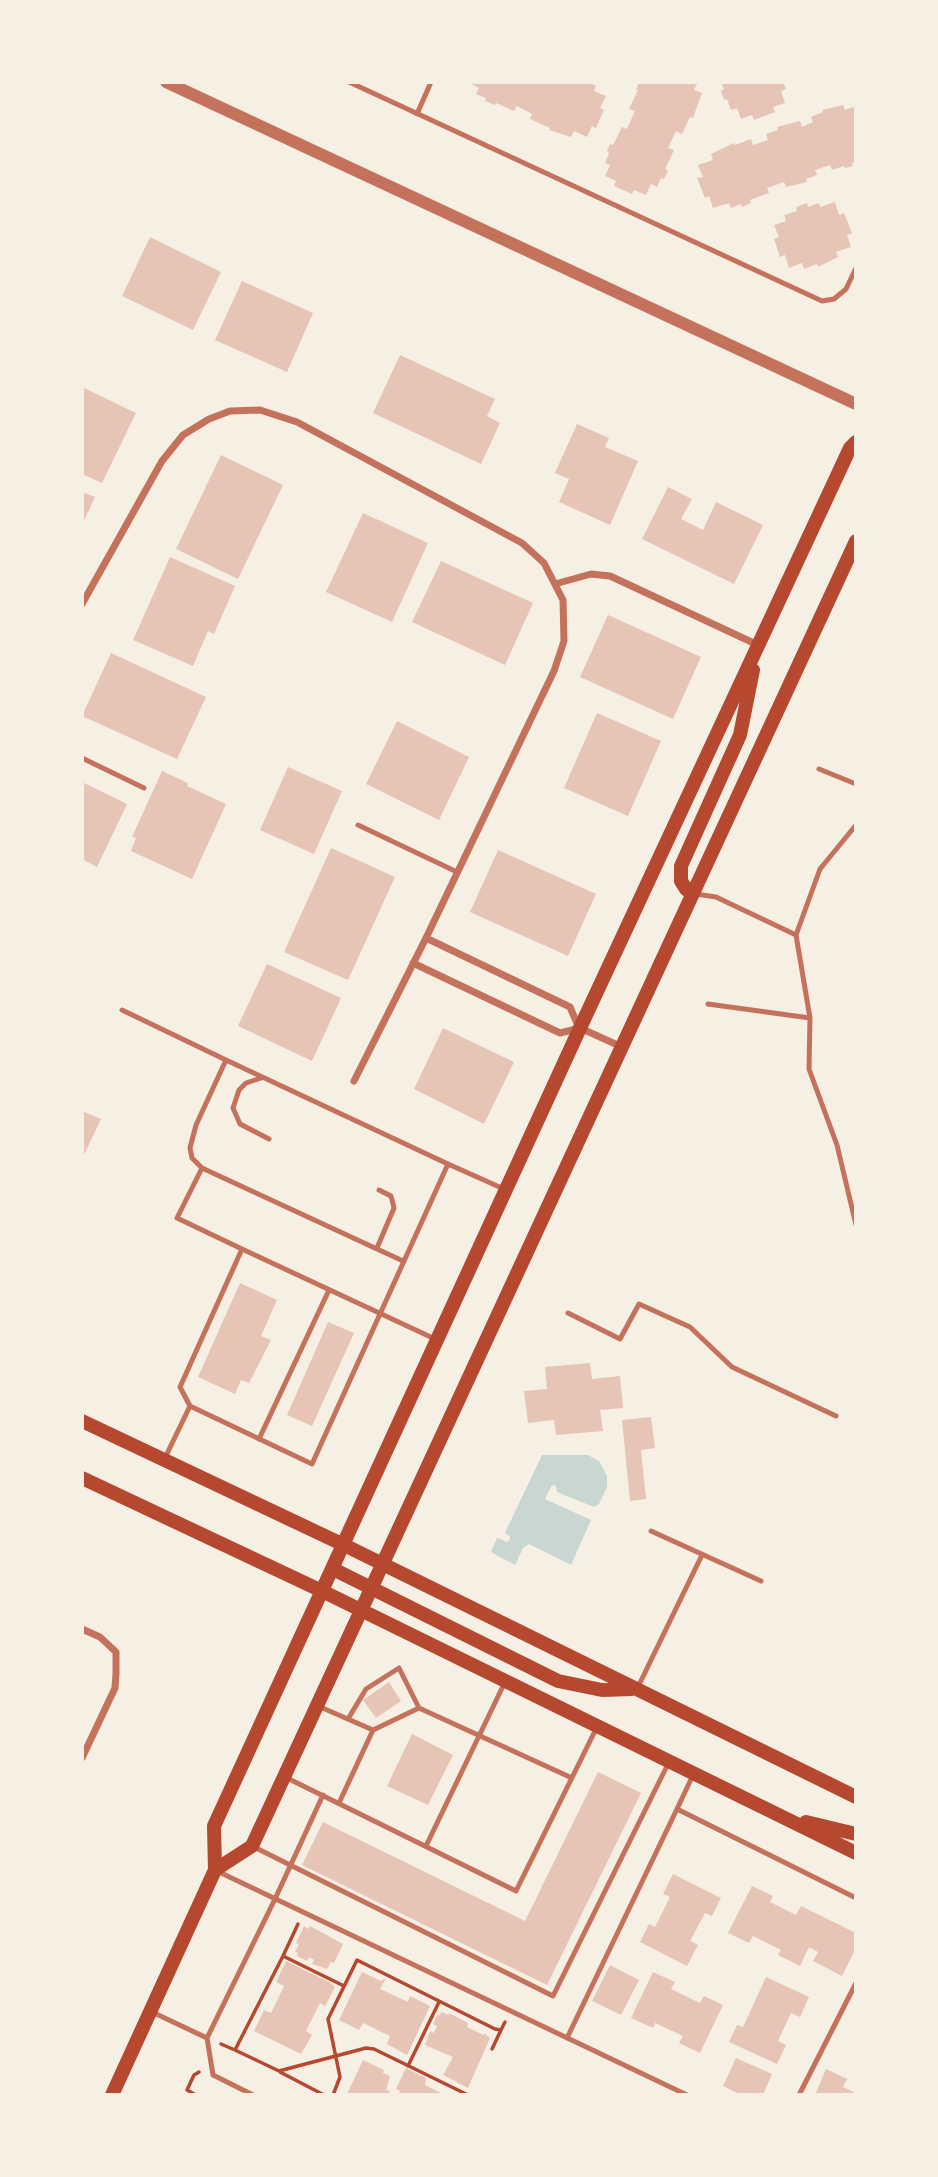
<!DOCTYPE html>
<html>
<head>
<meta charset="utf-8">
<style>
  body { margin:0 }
  #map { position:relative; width:938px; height:2177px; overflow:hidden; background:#f6efe4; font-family:"Varela Round",sans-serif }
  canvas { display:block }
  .frame { position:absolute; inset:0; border:84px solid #f6efe4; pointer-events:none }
</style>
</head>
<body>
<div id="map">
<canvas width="938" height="2177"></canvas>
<div class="frame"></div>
</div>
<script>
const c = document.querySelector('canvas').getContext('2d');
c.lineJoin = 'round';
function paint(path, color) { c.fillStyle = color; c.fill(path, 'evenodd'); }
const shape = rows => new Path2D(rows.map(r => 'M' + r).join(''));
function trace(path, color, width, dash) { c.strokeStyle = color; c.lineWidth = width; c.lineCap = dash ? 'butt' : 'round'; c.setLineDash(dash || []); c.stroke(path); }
paint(shape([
  [542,1455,588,1455,599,1461,607,1476,607,1487,599,1504,594,1507,557,1492,556,1486,552,1485,545,1499,591,1520,571,1565,529,1544,523,1548,515,1565,491,1552,497,1538,507,1542,510,1539,510,1536,505,1533]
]), '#c9d6d2');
paint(shape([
  [467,82,588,82,596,86,594,91,606,96,600,108,604,110,596,128,592,126,587,137,574,131,571,137,549,130,550,128,530,119,532,114,517,106,514,111,496,103,495,105,485,101,486,98,476,94,479,88],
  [639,82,698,82,694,90,702,93,693,118,690,117,682,134,676,131,668,148,674,150,665,169,668,171,664,179,661,178,657,187,651,184,646,195,634,190,632,194,614,186,616,181,605,176,610,165,605,163,609,153,607,151,610,144,613,145,622,127,627,129,635,111,629,109,638,90,636,89],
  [721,82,783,82,786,89,781,91,785,103,773,107,775,112,754,120,752,115,741,119,737,108,731,110,727,99,724,100,721,91,724,89],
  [843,105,845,110,856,106,856,161,852,163,853,166,845,168,844,166,832,170,830,165,815,170,817,175,806,179,807,182,786,187,784,182,767,188,769,193,750,200,751,203,742,207,741,204,731,208,729,203,713,208,709,196,705,198,697,178,703,177,698,165,713,160,711,154,734,143,735,145,751,139,753,145,768,140,766,134,778,130,777,127,800,121,802,127,813,122,811,117,823,112,822,110],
  [835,202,839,215,844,213,852,233,847,235,851,247,836,252,838,257,818,267,817,264,804,269,802,263,789,268,785,255,780,257,774,239,779,237,774,225,786,221,784,215,797,211,796,207,807,203,808,207,819,203,820,207],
  [150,237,221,272,193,330,122,296],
  [242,281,313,313,287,372,215,340],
  [400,355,495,399,487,416,500,423,481,464,373,413],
  [82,387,136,413,102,483,82,474],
  [577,424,609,438,605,447,638,461,610,525,559,502,569,479,555,473],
  [221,455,283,485,238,579,176,549],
  [668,487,692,499,681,519,703,530,716,502,763,525,734,584,642,539],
  [82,492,95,497,82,525],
  [363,513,428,543,392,622,326,592],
  [170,557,235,586,214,634,208,631,193,666,133,640],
  [441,561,533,603,505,665,412,622],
  [608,615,701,657,673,719,580,677],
  [111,653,206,697,177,759,82,716],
  [597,713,661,741,628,816,564,788],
  [397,721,469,757,439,820,366,784],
  [288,767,342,791,314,854,260,830],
  [162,771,188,783,187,786,226,804,192,879,131,851,136,838,132,837],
  [82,782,127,804,97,867,82,859],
  [331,848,395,877,348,980,284,952],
  [498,850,596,894,568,956,470,912],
  [267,964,341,998,312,1061,238,1026],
  [443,1028,514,1062,484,1124,414,1089],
  [82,1111,101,1119,82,1159],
  [240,1283,277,1300,261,1336,271,1340,249,1383,241,1380,235,1394,198,1377],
  [328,1322,354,1333,312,1426,287,1415],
  [590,1363,592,1379,620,1376,623,1408,600,1410,603,1431,556,1435,554,1420,528,1423,524,1391,547,1389,545,1367],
  [651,1417,655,1448,641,1450,646,1499,630,1501,622,1420],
  [389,1682,401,1701,376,1718,363,1700],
  [412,1734,453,1755,428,1805,387,1786],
  [598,1772,641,1793,547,1985,302,1865,323,1822,525,1921],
  [673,1874,721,1898,712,1916,705,1913,690,1941,698,1945,687,1966,640,1942,649,1924,655,1927,670,1897,663,1894],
  [752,1886,773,1896,770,1902,796,1915,801,1906,856,1933,856,1948,842,1976,813,1961,818,1952,809,1947,800,1966,778,1955,781,1950,753,1936,749,1943,728,1933],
  [304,1926,308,1929,310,1926,343,1944,334,1963,331,1962,327,1969,312,1964,314,1960,309,1957,307,1961,297,1956,298,1953,295,1952,299,1944,296,1943],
  [286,1961,331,1983,335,1987,325,2006,320,2003,306,2031,312,2035,301,2054,254,2031,264,2010,271,2013,284,1986,276,1982],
  [610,1965,639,1980,621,2015,592,2001],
  [362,1972,381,1981,386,1978,380,1989,408,2002,410,1996,430,2006,407,2055,387,2044,390,2036,363,2023,359,2030,339,2020],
  [653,1972,675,1982,671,1989,700,2003,704,1996,723,2005,700,2053,679,2043,683,2036,655,2023,653,2028,631,2018],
  [766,1977,809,1997,800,2017,791,2013,778,2041,786,2045,777,2064,729,2042,737,2025,743,2027],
  [441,2012,449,2015,449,2013,468,2023,467,2027,484,2035,484,2033,490,2038,468,2088,443,2075,453,2057,425,2045,430,2031,434,2033,437,2026,433,2024,438,2014,440,2016],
  [736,2058,772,2074,763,2095,741,2095,723,2086],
  [363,2060,384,2070,383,2073,390,2076,386,2090,390,2091,388,2095,347,2094],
  [406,2068,426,2078,425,2085,445,2095,398,2095,400,2091,396,2089],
  [826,2069,847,2079,843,2087,854,2092,853,2095,815,2095]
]), '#e6c5b7');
trace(shape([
  [298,1924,283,1956,344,1986],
  [283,1956,235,2050,279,2071,366,2048,374,2049,468,2095],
  [221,2044,235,2050],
  [492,2049,501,2030],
  [408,2066,439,2002],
  [280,2072,324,2095],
  [196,2095,187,2090,194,2075,199,2072],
  [333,2095,340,2077,328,2019,357,1960,495,2029,501,2030,505,2022]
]), '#b5482f', 3.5);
trace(shape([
  [349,82,822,301,834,299,846,289,856,268],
  [417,114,431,82],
  [82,758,144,788],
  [819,769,856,784],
  [358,825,457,872],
  [856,825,820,869,796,935,810,1018,809,1069,837,1145,856,1225],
  [696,894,716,897,796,935],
  [708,1004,810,1018],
  [122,1010,226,1060,196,1125,190,1148,192,1158,202,1168],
  [226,1060,448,1164],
  [261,1078,246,1083,239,1090,233,1108,240,1124,269,1139],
  [377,1248,394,1208,391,1196,379,1190],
  [242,1249,177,1218,202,1168,403,1261],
  [568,1313,620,1339,639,1304,690,1327,732,1367,836,1416],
  [190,1406,180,1387,242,1249,435,1339],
  [259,1439,329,1290],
  [164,1460,190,1406,312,1464,448,1164,504,1189],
  [651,1531,761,1581],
  [637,1689,702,1555],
  [318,1706,373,1730],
  [348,1719,366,1689,399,1668,419,1708],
  [694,1773,677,1809,856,1898],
  [285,1777,516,1891,596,1729],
  [339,1803,373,1730,419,1708,572,1778],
  [426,1846,505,1682],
  [254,1847,553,1996,668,1764],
  [219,1872,687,2095],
  [152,2012,207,2038,275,1899,323,1795],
  [207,2038,213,2075,253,2095],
  [567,2038,677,1809],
  [799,2095,856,1983]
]), '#c5725c', 5);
trace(shape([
  [555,584,591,574,610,576,758,645],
  [82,604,162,461,183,435,209,419,230,411,260,410,297,422,522,543,544,563,563,600,564,641,554,671,426,938,354,1081],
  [426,938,570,1007,579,1028],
  [413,963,560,1033,580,1028,622,1047],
  [82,1629,100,1637,116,1652,116,1674,115,1688,82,1758]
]), '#c5725c', 7);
trace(shape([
  [166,82,856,404]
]), '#c5725c', 12);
trace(shape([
  [693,894,686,889,681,881,681,866,740,735,753,670],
  [82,1421,344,1545,856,1797],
  [82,1478,322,1591,856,1853],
  [333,1569,558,1681,602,1690,632,1689],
  [806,1822,856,1834],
  [215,1870,252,1846,856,541],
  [112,2095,215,1870,214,1826,580,1028,850,448,856,442]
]), '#b5482f', 14);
</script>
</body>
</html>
